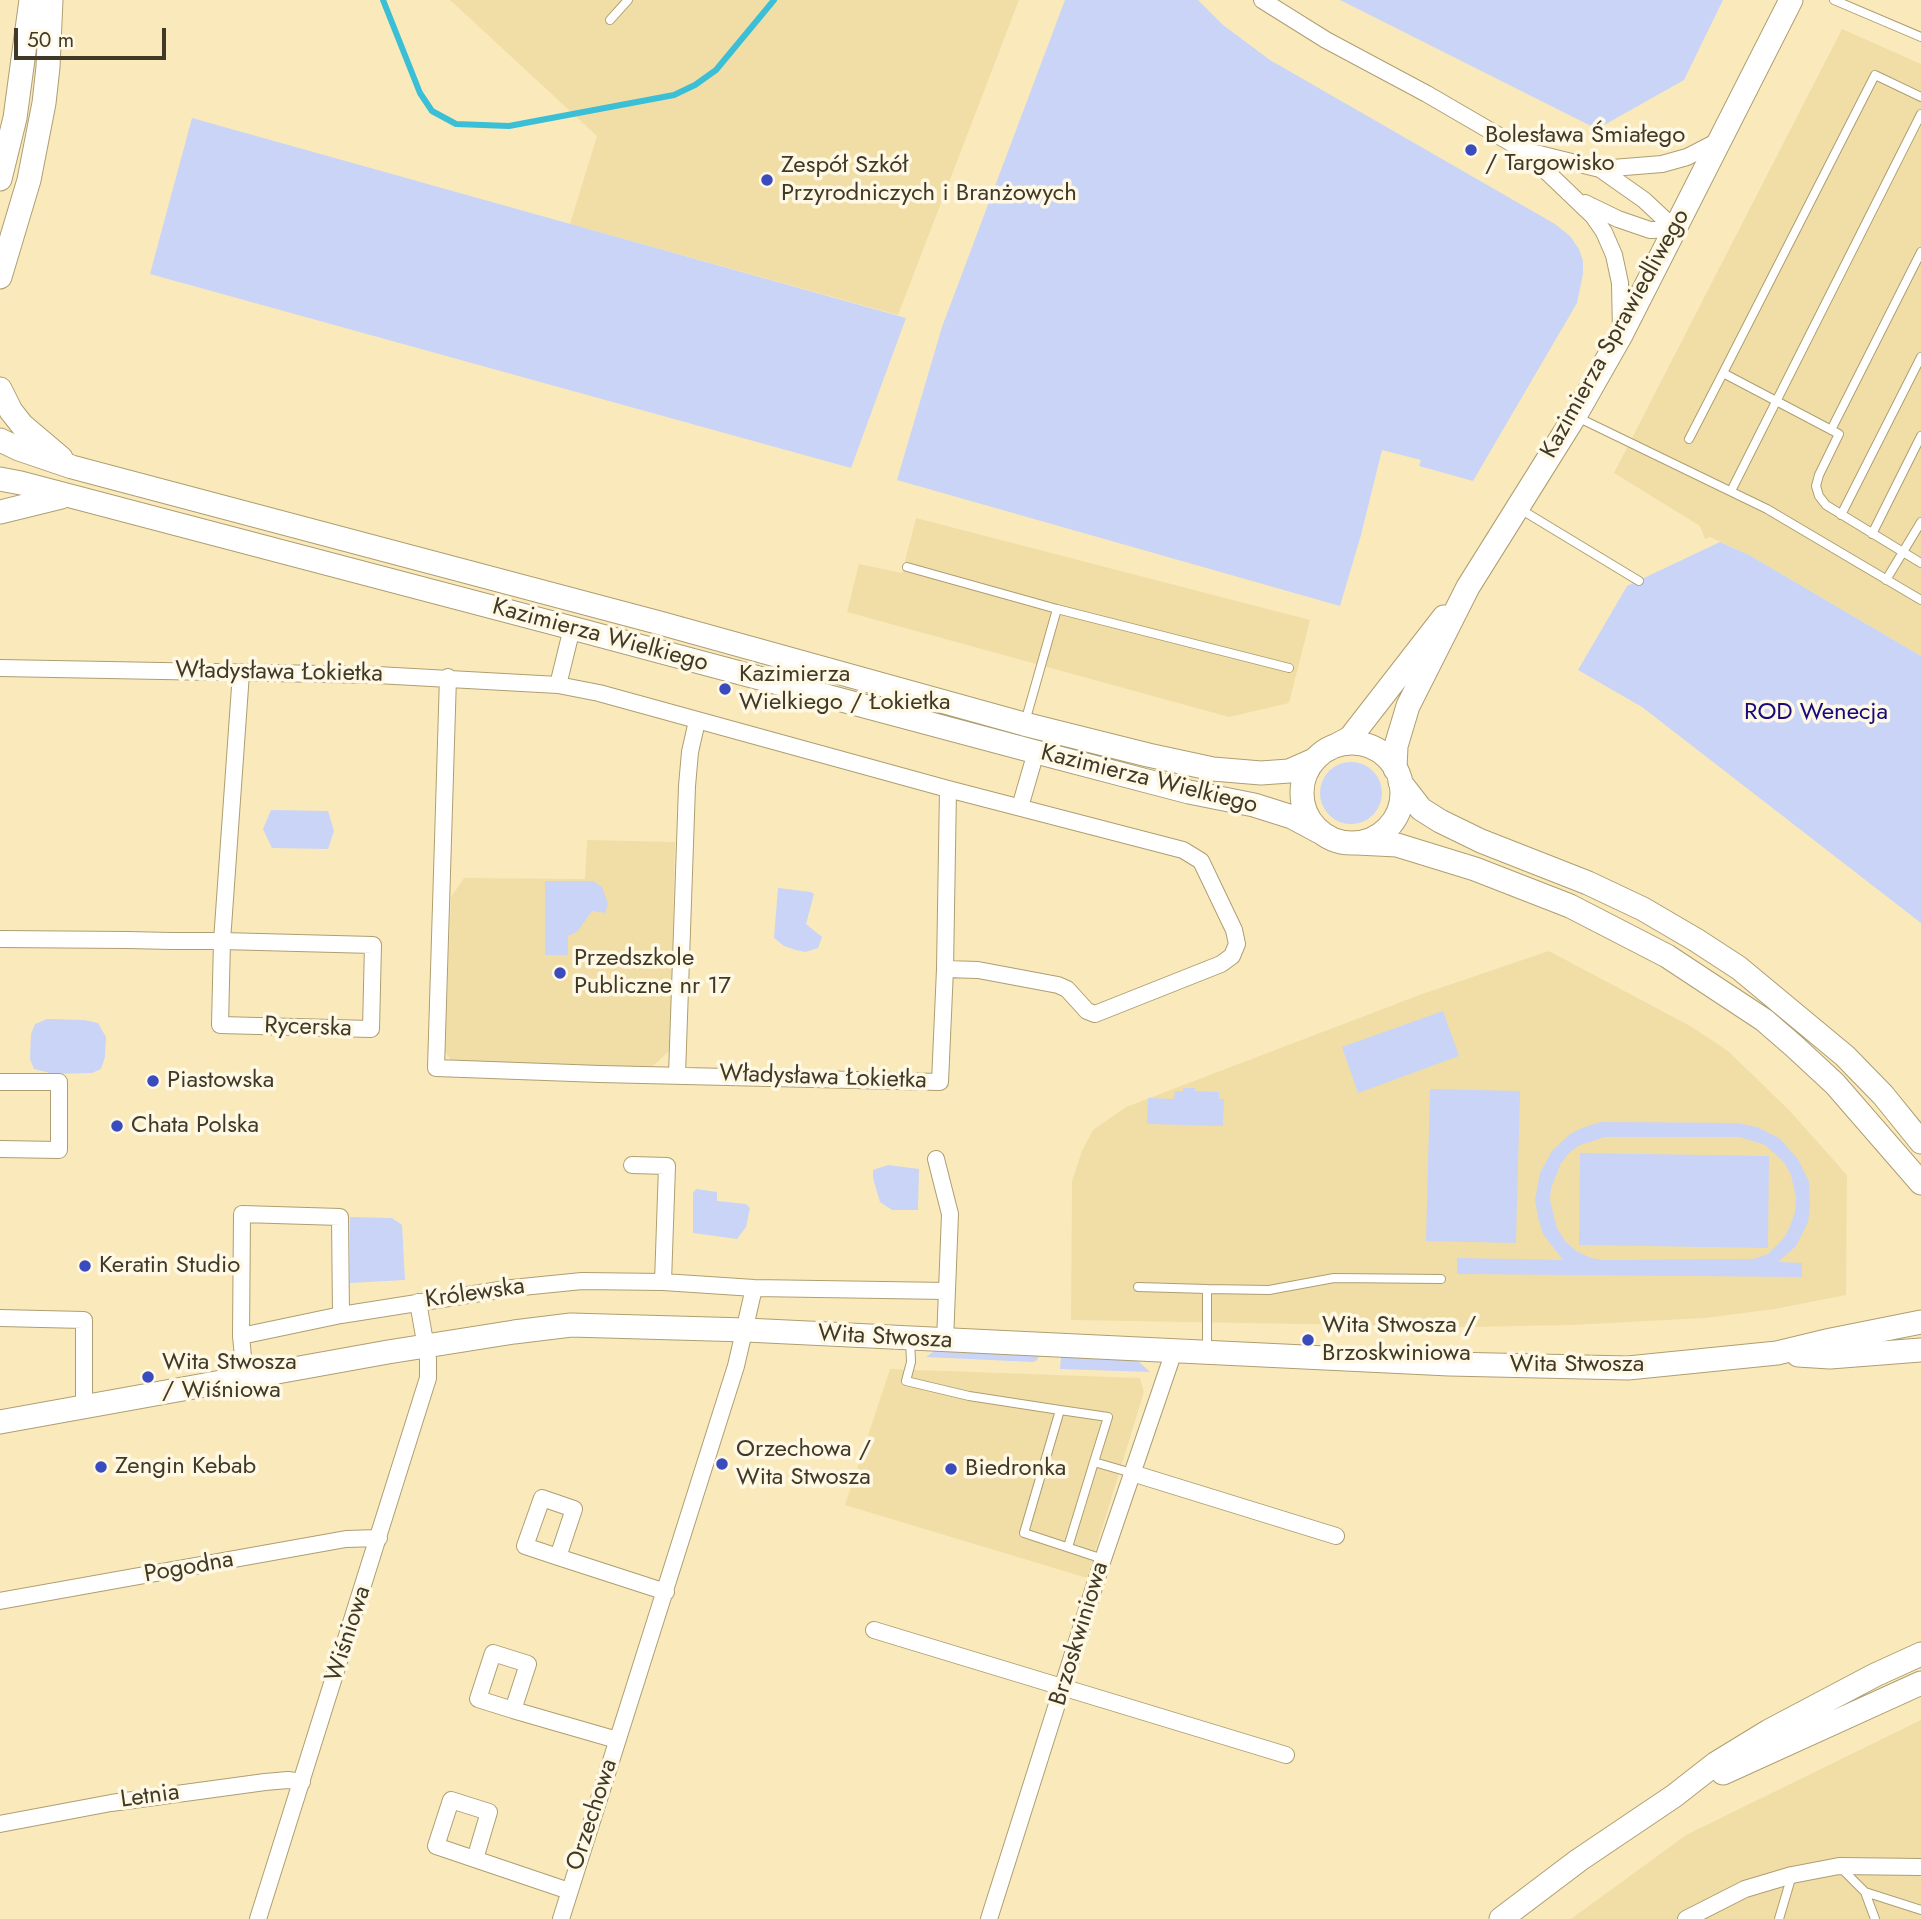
<!DOCTYPE html>
<html>
<head>
<meta charset="utf-8">
<style>
  body { margin:0 }
  #map { position:relative; width:1921px; height:1919px; overflow:hidden; background:#faeabb; font-family:Jost,sans-serif }
  canvas { display:block }
  .scale { position:absolute; left:14px; top:28px; width:152px; height:32px; box-sizing:border-box; border:4px solid #3f3926; border-top:0; padding-left:9px; font-size:21px; line-height:24px; white-space:nowrap; color:#3f3926; -webkit-text-stroke:5px #fef8e5; paint-order:stroke }
</style>
</head>
<body>
<div id="map">
<canvas width="1921" height="1919"></canvas>
<div class="scale">50 m</div>
</div>
<script>
const c = document.querySelector('canvas').getContext('2d');
c.lineJoin = 'round';
function paint(path, color) { c.fillStyle = color; c.fill(path, 'evenodd'); }
const shape = rows => new Path2D(rows.map(r => 'M' + r).join(''));
function trace(path, color, width, dash) { c.strokeStyle = color; c.lineWidth = width; c.lineCap = dash ? 'butt' : 'round'; c.setLineDash(dash || []); c.stroke(path); }
function write(font, color, halo, rows, align = 'center') {
  c.font = font + ' Jost,sans-serif'; c.lineWidth = 7; c.setLineDash([]); c.textBaseline = 'middle'; c.strokeStyle = halo; c.fillStyle = color; for (const [text, x, y, turn = 0] of rows) {
    c.save(); c.translate(x, y); c.rotate((+turn || 0) * Math.PI / 180); c.textAlign = isNaN(turn) ? turn : align; if (halo) c.strokeText(text, 0, 0); c.fillText(text, 0, 0); c.restore();
  }
}
paint(shape([
  [450,0,1019,0,898,315,570,224,597,136],
  [1842,29,1921,64,1921,656,1749,555,1710,537,1705,539,1700,526,1614,473],
  [916,518,1310,620,1289,703,1229,717,847,612,859,564,902,573],
  [587,840,675,842,670,1050,652,1067,452,1061,445,1052,451,897,464,878,585,879],
  [1549,951,1692,1027,1728,1051,1789,1110,1847,1175,1846,1295,1775,1309,1705,1318,1572,1325,1472,1327,1071,1320,1072,1181,1082,1151,1093,1130,1126,1107,1422,994],
  [890,1369,1140,1378,1144,1392,1087,1578,845,1505],
  [1921,1720,1921,1919,1571,1919,1686,1835]
]), '#f1dea7');
paint(shape([
  [1065,0,1198,0,1223,25,1270,60,1555,224,1570,236,1579,249,1583,261,1583,274,1577,303,1473,481,1419,466,1421,460,1382,450,1361,535,1340,606,897,480,942,327],
  [1340,0,1723,0,1684,80,1597,129],
  [192,118,906,318,851,468,150,274],
  [1720,542,1749,555,1921,656,1921,923,1642,707,1578,670,1627,586],
  '1320 793a31 31 0 1 1 62 0a31 31 0 1 1-62 0Z',
  [271,810,328,811,334,831,328,849,272,848,263,829],
  [545,881,593,881,602,887,608,904,605,913,592,911,577,932,568,936,568,955,545,955],
  [778,888,811,892,814,894,806,924,822,937,818,948,805,952,796,950,784,946,774,938],
  [1443,1011,1459,1056,1358,1093,1342,1047],
  [47,1019,84,1020,98,1023,106,1037,105,1057,101,1069,92,1073,54,1074,34,1069,30,1059,31,1034,35,1024],
  [1183,1088,1195,1088,1195,1091,1219,1092,1219,1099,1224,1099,1223,1126,1147,1124,1148,1098,1174,1099,1175,1091,1183,1091],
  [1430,1089,1520,1091,1516,1243,1426,1241],
  [1601,1122,1737,1123,1757,1127,1779,1138,1798,1159,1809,1182,1810,1205,1808,1222,1796,1246,1778,1262,1802,1263,1802,1277,1457,1274,1457,1258,1563,1260,1543,1234,1538,1217,1535,1200,1540,1173,1552,1151,1570,1134,1582,1128],
  [1605,1137,1740,1137,1765,1145,1784,1162,1791,1175,1796,1197,1795,1212,1789,1229,1783,1239,1768,1254,1753,1259,1603,1260,1591,1258,1576,1251,1565,1241,1557,1228,1550,1200,1551,1188,1561,1163,1570,1152,1580,1145],
  [1580,1153,1769,1156,1768,1248,1579,1245],
  [888,1165,919,1169,918,1210,892,1210,880,1202,873,1178,873,1170],
  [696,1189,717,1192,717,1201,746,1204,750,1208,746,1227,737,1239,693,1233,693,1193],
  [350,1217,392,1218,402,1225,405,1280,350,1283],
  [936,1350,1040,1355,1036,1361,1033,1362,926,1357],
  [1061,1357,1133,1360,1139,1362,1150,1372,1060,1369]
]), '#c9d4f6');
trace(shape([
  [383,0,420,93,432,111,456,124,509,126,674,95,695,85,716,70,774,0]
]), '#3abfd6', 6);
const lane = shape([
  [1834,0,1921,37],
  [610,20,628,0],
  [1921,97,1875,75,1723,373,1839,434,1819,475,1816,486,1819,496,1826,505,1921,563],
  [1577,417,1767,509,1921,600],
  [1831,430,1921,252],
  [1689,439,1723,373],
  [1731,491,1921,114],
  [1520,509,1639,581],
  [1841,515,1921,357],
  [1872,534,1921,436],
  [907,567,1057,609],
  [1886,580,1921,522],
  [1025,722,1057,609,1289,668],
  [1138,1287,1207,1289],
  [910,1339,911,1362,906,1381,969,1396,1060,1410,1024,1533,1103,1559],
  [1207,1349,1207,1289,1269,1290,1334,1278,1441,1279],
  [1060,1410,1108,1417,1094,1462,1132,1473],
  [1068,1547,1094,1462],
  [1841,1868,1865,1892,1921,1910],
  [1865,1892,1875,1919],
  [1779,1919,1792,1875]
]);
const street = shape([
  [1262,0,1326,40,1427,94,1525,151,1593,216,1604,232,1614,255,1620,283,1621,332],
  [1527,151,1600,169,1644,200,1675,229],
  [1600,169,1662,164,1687,157,1720,140],
  [1585,203,1618,219,1650,230,1675,229],
  [0,668,377,675,558,685,572,628],
  [448,677,436,1068,600,1074,940,1082,945,969,948,789],
  [558,685,599,693,948,789,1183,850,1201,861,1234,930,1237,944,1232,956,1221,964,1095,1014,1087,1011,1067,989,1058,985,978,970,945,969],
  [1020,807,1036,752],
  [0,939,127,940,172,941,222,941,373,945,371,1029,220,1025,222,941,241,673],
  [677,1075,687,786,690,752,697,721],
  [0,1082,59,1082,59,1150,0,1149],
  [936,1159,950,1214,945,1341],
  [632,1165,667,1166,663,1282],
  [0,1318,84,1320,84,1406],
  [241,1336,242,1214,340,1217,341,1315],
  [245,1377,241,1336,341,1315,512,1288,582,1281,663,1282,754,1288,947,1291],
  [1132,1473,1336,1536],
  [558,1557,574,1509,542,1498,525,1546,558,1557,666,1592],
  [0,1601,346,1539,379,1538],
  [874,1630,1286,1755],
  [513,1710,528,1664,493,1653,478,1699,513,1710,617,1740],
  [0,1824,111,1803,265,1782,288,1780,302,1782],
  [475,1859,489,1812,451,1800,436,1846,569,1891],
  [258,1919,428,1378,428,1359,418,1302],
  [561,1919,736,1366,754,1288],
  [989,1919,1103,1559,1174,1351],
  [1686,1919,1745,1889,1792,1875,1839,1866,1921,1867]
]);
const secondary = shape([
  [0,179,15,118,31,0],
  [0,277,29,180,44,103,48,67,51,0],
  [0,389,11,411,22,425,61,458],
  [0,440,19,449,72,467,660,623,1024,724,1148,755,1213,769,1261,773,1289,771,1314,760],
  [0,479,21,483,572,628,1036,752,1189,792,1254,805,1292,817,1320,832],
  [0,512,61,497],
  '1302 793a50 50 0 1 1 100 0a50 50 0 1 1-100 0Z',
  [1335,746,1350,738,1444,617],
  [1395,769,1396,746,1408,706,1468,587,1575,416,1621,335,1791,0],
  [1400,782,1421,809,1440,821,1481,841,1588,883,1643,909,1696,940,1739,968,1845,1056,1883,1095,1921,1142],
  [1357,843,1397,845,1475,869,1570,906,1667,956,1764,1020,1794,1046,1835,1084,1921,1183],
  [1798,1355,1830,1357,1921,1350],
  [0,1422,388,1352,514,1332,571,1325,746,1330,1449,1364,1628,1368,1777,1353,1831,1340,1921,1322],
  [1723,1773,1921,1683],
  [1501,1919,1579,1860,1674,1796,1715,1764,1769,1731,1875,1675,1921,1654]
]);
trace(lane, '#ae9e71', 10);
trace(street, '#ae9e71', 18);
trace(secondary, '#ae9e71', 25);
trace(lane, '#fff', 8);
trace(street, '#fff', 16);
trace(secondary, '#fff', 23);
for (const [x, y, r, color] of [
  [1471,150,7,"#3a4bbe"],
  [767,180,7,"#3a4bbe"],
  [725,689,7,"#3a4bbe"],
  [560,973,7,"#3a4bbe"],
  [153,1081,7,"#3a4bbe"],
  [117,1126,7,"#3a4bbe"],
  [85,1266,7,"#3a4bbe"],
  [1308,1340,7,"#3a4bbe"],
  [148,1377,7,"#3a4bbe"],
  [722,1464,7,"#3a4bbe"],
  [101,1467,7,"#3a4bbe"],
  [951,1469,7,"#3a4bbe"]
]) { const dot = new Path2D(); dot.arc(x, y, r, 0, 2 * Math.PI); c.fillStyle = color; c.fill(dot); trace(dot, '#fef8e5', 2.5); }
write('24px', '#3f3926', '#fef8e5', [
  ["Bolesława Śmiałego",1485,136],
  ["/ Targowisko",1485,164],
  ["Zespół Szkół",781,166],
  ["Przyrodniczych i Branżowych",781,194],
  ["Kazimierza",739,675],
  ["Wielkiego / Łokietka",739,703],
  ["Przedszkole",574,959],
  ["Publiczne nr 17",574,987],
  ["Piastowska",167,1081],
  ["Chata Polska",131,1126],
  ["Keratin Studio",99,1266],
  ["Wita Stwosza /",1322,1326],
  ["Brzoskwiniowa",1322,1354],
  ["Wita Stwosza",162,1363],
  ["/ Wiśniowa",162,1391],
  ["Orzechowa /",736,1450],
  ["Wita Stwosza",736,1478],
  ["Zengin Kebab",115,1467],
  ["Biedronka",965,1469]
], 'left');
write('24px', '#3f3926', '#fef8e5', [
  ["Kazimierza Sprawiedliwego",1616,334,-61],
  ["Kazimierza Wielkiego",600,636,15],
  ["Władysława Łokietka",279,673,1],
  ["Kazimierza Wielkiego",1149,780,14],
  ["Rycerska",308,1028,2],
  ["Władysława Łokietka",823,1078,2],
  ["Królewska",475,1294,-8],
  ["Wita Stwosza",885,1338,3],
  ["Wita Stwosza",1577,1365],
  ["Pogodna",189,1568,-10],
  ["Wiśniowa",349,1634,-72],
  ["Brzoskwiniowa",1080,1634,-73],
  ["Letnia",150,1797,-8],
  ["Orzechowa",593,1815,-72]
]);
write('24px', '#160a7e', '#fef8e5', [
  ["ROD Wenecja",1816,713]
]);
</script>
</body>
</html>
